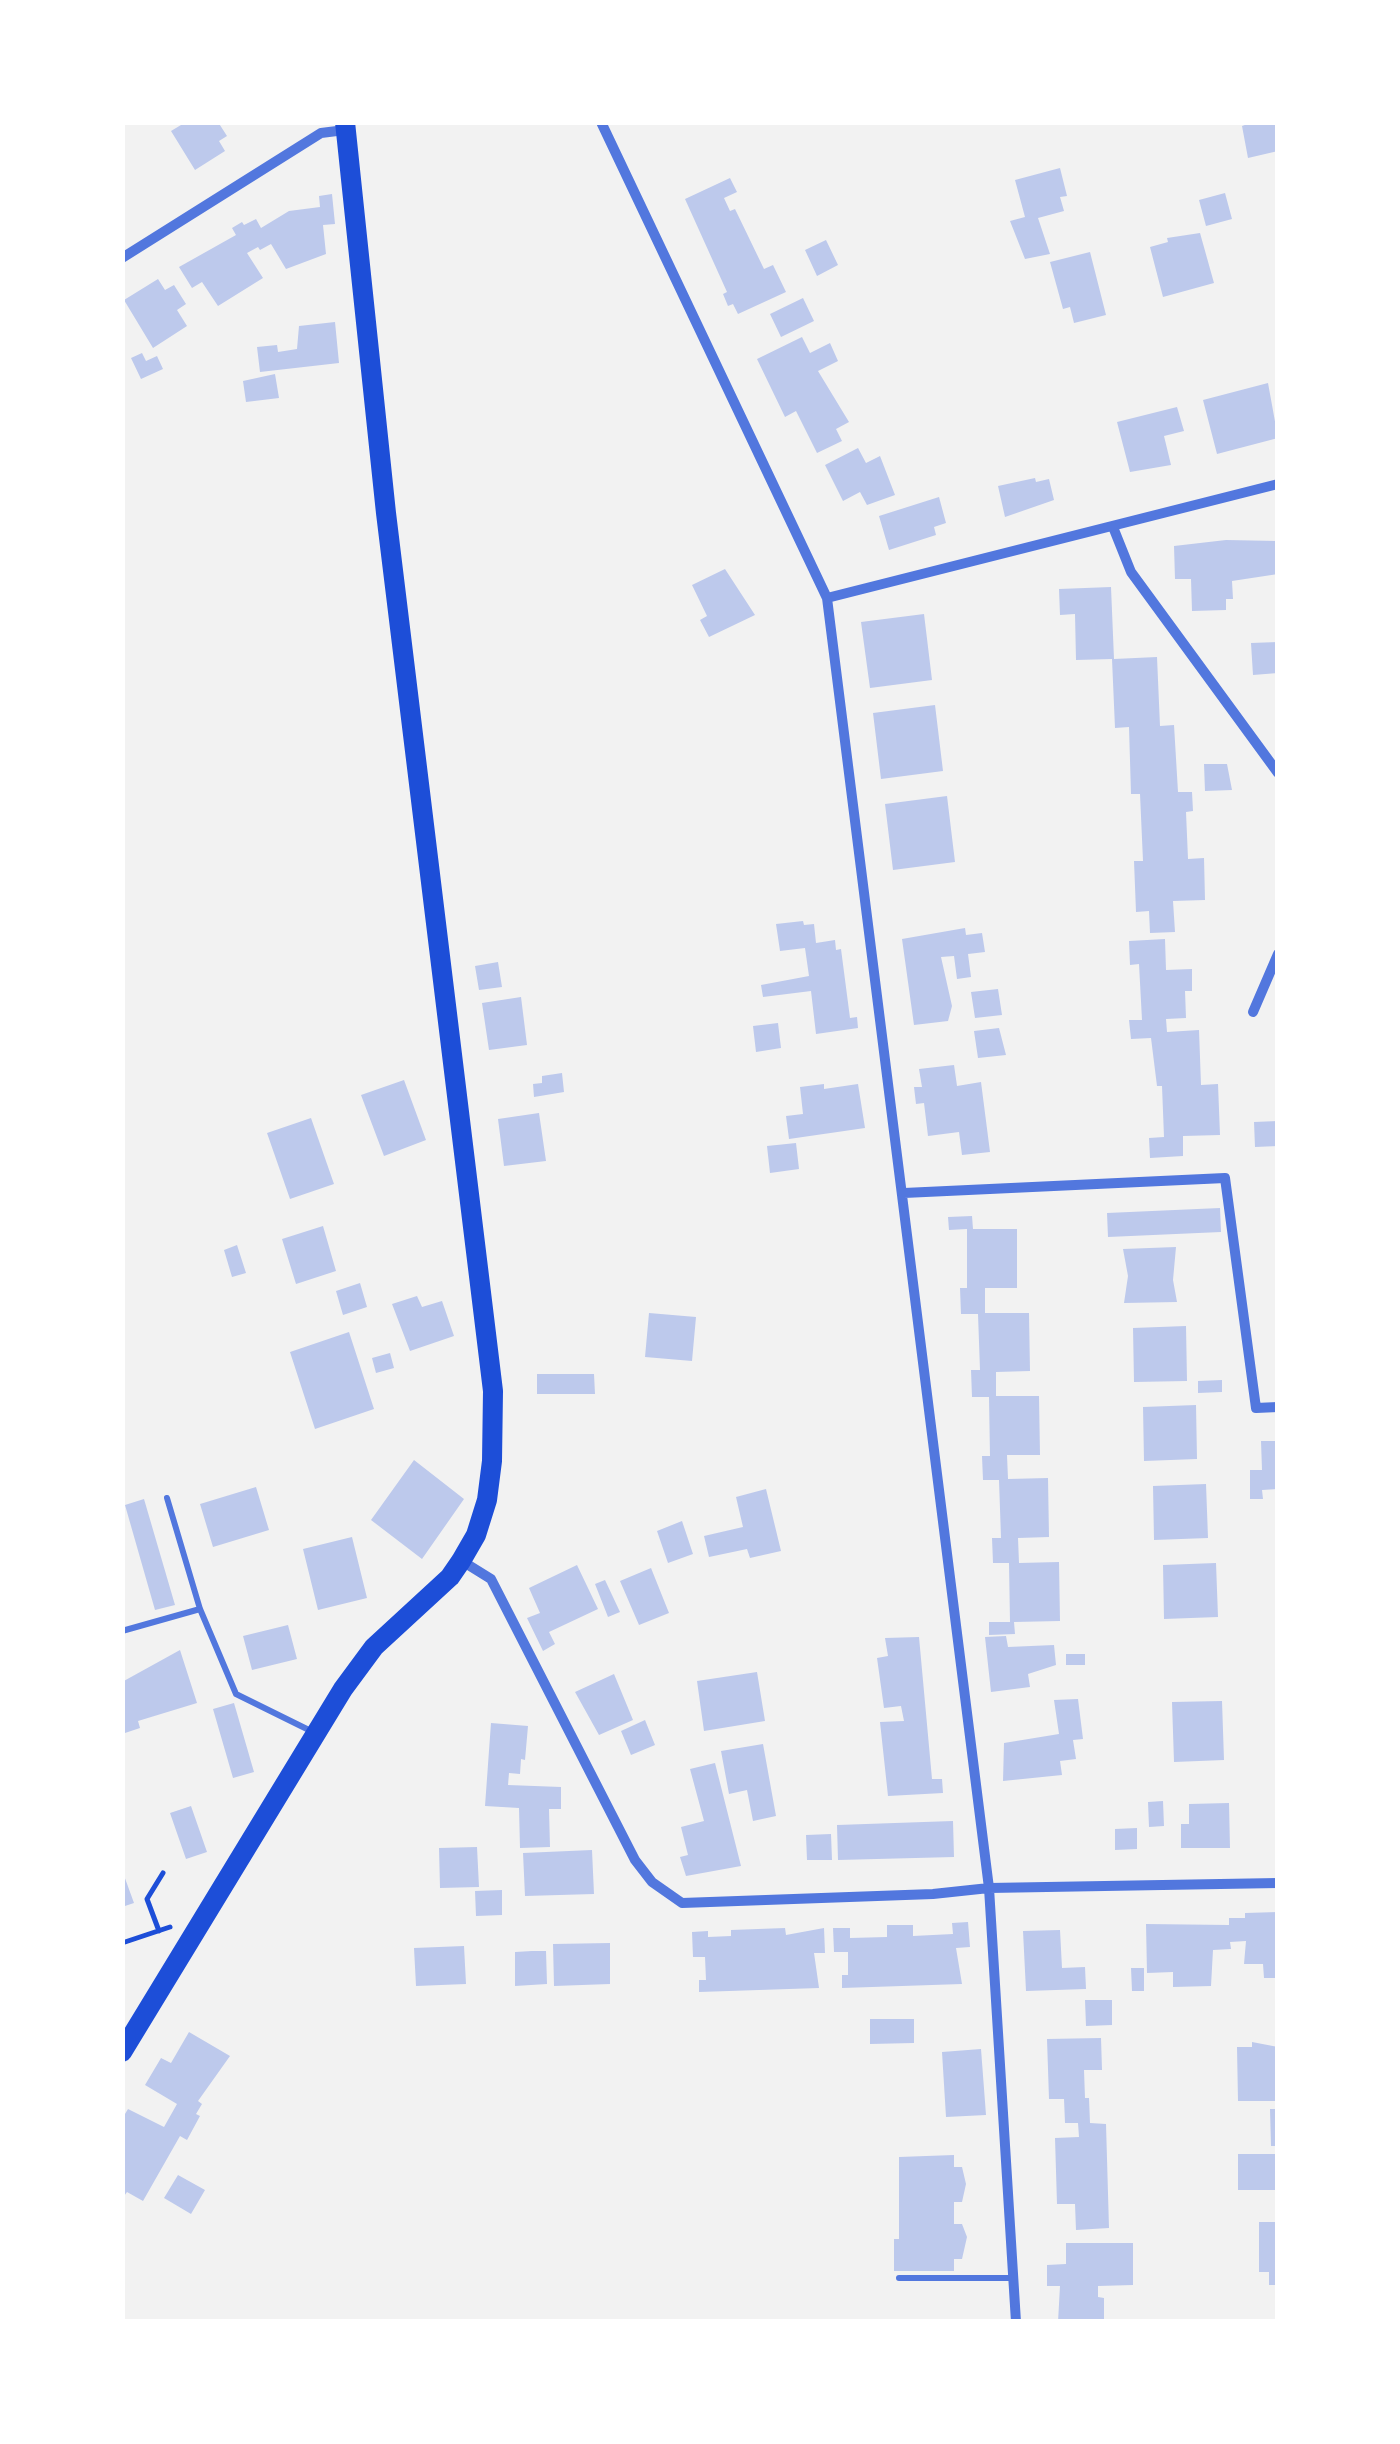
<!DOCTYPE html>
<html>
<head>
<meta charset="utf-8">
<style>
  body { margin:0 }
  #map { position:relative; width:1400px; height:2444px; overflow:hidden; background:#f2f2f2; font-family:Quicksand,sans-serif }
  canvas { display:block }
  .frame { position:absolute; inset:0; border:125px solid #fff; pointer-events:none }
</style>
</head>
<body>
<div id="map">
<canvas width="1400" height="2444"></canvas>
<div class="frame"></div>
</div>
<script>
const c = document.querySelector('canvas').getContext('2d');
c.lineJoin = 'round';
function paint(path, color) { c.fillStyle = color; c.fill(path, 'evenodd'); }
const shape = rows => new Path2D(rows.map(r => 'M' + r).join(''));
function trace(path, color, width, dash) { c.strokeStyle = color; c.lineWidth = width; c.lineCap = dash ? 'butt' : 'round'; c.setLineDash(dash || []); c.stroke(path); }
paint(shape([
  [186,122,218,122,227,136,219,141,225,151,195,170,171,131],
  [1253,122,1278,122,1278,151,1248,158,1242,126],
  [1060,168,1067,196,1060,197,1064,211,1038,218,1050,254,1025,259,1010,221,1025,217,1015,180],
  [730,178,737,192,724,198,730,211,735,209,764,269,773,265,786,292,738,314,733,304,728,306,723,294,727,292,685,199],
  [1225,193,1232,219,1206,226,1199,200],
  [332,194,335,224,323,225,326,254,286,269,271,244,260,250,258,247,247,253,263,278,218,306,202,282,192,288,179,267,236,235,232,228,242,222,244,225,256,219,261,228,289,211,320,207,319,196],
  [1200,233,1214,283,1163,297,1150,247,1168,242,1167,238],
  [826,240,838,265,817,276,805,250],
  [1090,252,1106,315,1074,323,1070,307,1063,309,1050,262],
  [158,279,165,290,174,285,186,304,177,310,187,326,153,348,124,300],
  [803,298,814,321,781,337,770,314],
  [335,322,339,363,260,372,257,347,277,345,278,352,297,349,299,326],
  [802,337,810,353,830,343,838,361,818,371,849,422,836,429,842,441,817,453,796,411,785,417,757,359],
  [142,353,146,361,157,356,163,369,141,379,131,358],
  [275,374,279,398,246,402,243,381],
  [1268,383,1278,438,1217,454,1203,400],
  [1177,407,1184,431,1164,436,1171,465,1130,472,1117,422],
  [858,448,866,463,880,456,895,495,867,505,860,492,843,501,825,465],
  [1035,478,1036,482,1049,479,1054,500,1005,517,998,486],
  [939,497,946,523,934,527,936,535,889,550,879,516],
  [1226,540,1278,541,1278,574,1232,581,1233,599,1226,599,1226,610,1192,611,1191,579,1175,579,1174,546],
  [725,569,755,615,709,637,700,620,707,616,692,585],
  [1111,587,1114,659,1157,657,1160,726,1174,725,1178,792,1192,792,1193,811,1186,812,1188,859,1204,858,1205,900,1173,901,1175,932,1150,933,1149,911,1136,912,1134,861,1143,861,1140,794,1131,794,1129,727,1115,728,1112,659,1076,660,1075,614,1060,615,1059,589],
  [924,614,932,680,870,688,861,622],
  [1278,642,1278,673,1253,675,1251,643],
  [935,705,943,771,881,779,873,713],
  [1204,764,1227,764,1232,790,1205,791],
  [947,796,955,862,893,870,885,804],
  [803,921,804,925,814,924,816,943,835,940,836,950,841,949,850,1018,857,1017,858,1028,816,1034,811,991,763,997,761,985,809,976,805,948,780,951,776,924],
  [965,928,966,935,982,933,985,952,968,954,971,977,957,979,954,956,941,957,952,1006,948,1021,914,1025,902,939],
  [1165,939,1166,970,1192,969,1192,991,1185,991,1186,1018,1166,1019,1167,1032,1199,1030,1201,1085,1218,1084,1220,1135,1183,1136,1183,1156,1150,1158,1149,1138,1164,1137,1162,1086,1157,1086,1151,1038,1131,1039,1129,1020,1142,1020,1139,964,1130,965,1129,941],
  [498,962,502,987,479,990,475,966],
  [998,989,1002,1015,975,1018,971,992],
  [521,997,527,1045,489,1050,482,1003],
  [778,1023,781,1048,756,1052,753,1026],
  [999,1028,1006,1055,978,1058,974,1031],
  [954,1065,957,1086,981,1082,990,1152,962,1155,959,1132,928,1136,924,1103,916,1104,914,1087,922,1087,919,1069],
  [562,1073,564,1092,534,1097,533,1084,542,1083,542,1076],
  [404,1080,426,1140,384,1156,361,1095],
  [824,1084,824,1089,858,1084,865,1128,789,1139,786,1116,803,1114,800,1087],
  [539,1113,546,1161,504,1166,498,1119],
  [311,1118,334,1184,290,1199,267,1133],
  [1278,1121,1278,1146,1255,1147,1254,1122],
  [796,1143,799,1169,770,1173,767,1146],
  [1220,1208,1221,1232,1108,1237,1107,1213],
  [972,1216,973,1229,1017,1229,1017,1288,985,1288,985,1313,1029,1313,1030,1371,996,1372,996,1396,1039,1396,1040,1455,1007,1455,1008,1479,1048,1478,1049,1537,1018,1538,1019,1563,1059,1562,1060,1621,1014,1622,1015,1634,989,1635,989,1622,1010,1622,1009,1563,993,1563,992,1538,1001,1538,999,1480,983,1480,982,1456,990,1456,989,1397,972,1397,971,1370,980,1370,978,1314,961,1314,960,1288,967,1288,967,1229,949,1230,948,1217],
  [323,1226,336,1271,296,1284,282,1239],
  [237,1245,246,1273,232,1277,224,1250],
  [1176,1247,1173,1280,1177,1302,1124,1303,1128,1276,1123,1249],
  [360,1283,367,1307,343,1315,336,1291],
  [417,1296,422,1307,442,1301,454,1336,410,1351,392,1304],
  [649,1313,696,1317,692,1361,645,1357],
  [1186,1326,1187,1381,1134,1382,1133,1328],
  [349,1332,374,1409,315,1429,290,1352],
  [390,1353,394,1368,376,1373,372,1358],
  [537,1374,594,1374,595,1394,537,1394],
  [1222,1380,1222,1392,1198,1393,1198,1381],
  [1196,1405,1197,1459,1144,1461,1143,1407],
  [1261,1441,1278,1441,1278,1489,1262,1490,1263,1499,1250,1499,1250,1470,1262,1470],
  [414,1460,464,1499,422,1559,371,1520],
  [1206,1484,1208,1538,1154,1540,1153,1486],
  [256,1487,269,1530,213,1547,200,1504],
  [766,1489,781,1551,750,1558,747,1549,709,1557,704,1536,743,1527,736,1497],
  [144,1499,175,1605,155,1610,125,1505],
  [682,1521,693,1554,668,1563,657,1531],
  [352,1537,367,1598,318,1610,303,1549],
  [1216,1563,1218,1617,1164,1619,1163,1565],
  [577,1565,598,1609,549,1632,555,1644,543,1651,527,1618,540,1613,529,1588],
  [651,1568,669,1613,639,1625,620,1581],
  [605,1580,620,1612,608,1617,595,1584],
  [288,1625,297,1659,252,1670,243,1636],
  [1006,1636,1008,1647,1054,1645,1056,1665,1028,1674,1030,1687,991,1692,985,1637],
  [919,1637,932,1779,942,1779,943,1793,888,1796,880,1722,904,1721,901,1706,884,1708,877,1658,888,1656,885,1638],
  [180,1650,197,1703,138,1721,140,1728,122,1734,122,1682],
  [1066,1654,1085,1654,1085,1665,1066,1665],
  [757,1672,765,1721,704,1731,697,1681],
  [614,1674,633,1720,599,1735,575,1692],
  [1078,1699,1083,1739,1073,1740,1076,1759,1060,1761,1062,1775,1003,1781,1004,1743,1059,1734,1054,1700],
  [1222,1701,1224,1760,1174,1762,1172,1702],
  [234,1703,254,1772,233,1778,213,1709],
  [645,1720,655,1745,631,1755,621,1731],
  [491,1723,528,1726,525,1760,521,1759,520,1774,509,1773,508,1785,561,1787,561,1809,549,1809,550,1847,520,1848,519,1808,485,1806],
  [763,1744,776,1816,753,1821,747,1790,729,1794,721,1751],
  [715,1763,741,1866,686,1876,680,1857,688,1855,681,1827,704,1821,690,1769],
  [1163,1801,1164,1826,1149,1827,1148,1802],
  [1229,1803,1230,1848,1181,1848,1181,1824,1189,1824,1189,1804],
  [191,1806,207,1852,186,1859,170,1813],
  [953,1821,954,1857,838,1860,837,1825],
  [1137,1828,1137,1849,1115,1850,1115,1829],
  [831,1834,832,1860,807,1860,806,1835],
  [477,1847,479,1887,440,1888,439,1848],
  [592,1850,594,1894,525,1896,523,1853],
  [122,1870,134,1903,122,1907],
  [502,1890,502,1915,476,1916,475,1891],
  [1278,1912,1278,1978,1264,1978,1263,1964,1244,1964,1246,1941,1230,1942,1231,1949,1213,1950,1211,1986,1173,1987,1173,1972,1147,1973,1146,1924,1229,1925,1229,1918,1245,1918,1245,1913],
  [968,1922,970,1947,956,1948,962,1984,842,1988,842,1975,848,1975,848,1952,834,1952,833,1928,850,1928,850,1938,887,1937,887,1925,913,1925,913,1936,953,1934,952,1923],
  [785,1928,786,1935,824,1928,825,1953,814,1953,819,1988,699,1992,699,1980,706,1980,705,1957,693,1957,692,1932,708,1931,708,1937,731,1936,731,1930],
  [1060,1930,1062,1968,1085,1967,1086,1989,1026,1991,1023,1931],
  [610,1943,610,1984,554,1986,553,1944],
  [464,1946,466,1984,416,1986,414,1948],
  [532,1951,546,1951,547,1984,515,1986,515,1952],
  [1131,1968,1144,1968,1144,1991,1132,1991],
  [1085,2000,1112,2000,1112,2025,1086,2026],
  [870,2019,914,2019,914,2043,870,2044],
  [189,2032,230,2056,198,2101,202,2104,196,2114,200,2116,187,2140,180,2136,143,2201,127,2192,122,2199,122,2119,128,2109,164,2127,177,2104,145,2085,161,2058,171,2063],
  [1101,2038,1102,2070,1084,2070,1085,2098,1089,2098,1090,2123,1106,2124,1109,2228,1076,2230,1075,2204,1057,2204,1055,2138,1079,2137,1078,2123,1065,2123,1064,2099,1049,2099,1047,2039],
  [1252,2042,1278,2047,1278,2101,1238,2101,1237,2047,1252,2047],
  [981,2049,986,2115,946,2117,942,2052],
  [1270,2109,1278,2109,1278,2146,1271,2146],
  [1238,2154,1278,2154,1278,2190,1238,2190],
  [954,2155,954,2167,962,2167,966,2184,962,2202,954,2202,954,2224,962,2224,967,2237,962,2259,954,2259,954,2271,894,2271,894,2239,899,2239,899,2157],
  [178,2175,205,2190,191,2214,164,2198],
  [1259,2222,1278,2222,1278,2285,1269,2285,1269,2272,1259,2272],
  [1066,2243,1133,2243,1133,2285,1098,2286,1098,2297,1104,2298,1104,2322,1058,2322,1060,2286,1047,2286,1047,2265,1066,2264]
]), '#bdc9ec');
trace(shape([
  [159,1931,147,1899,163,1873],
  [122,1943,170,1927]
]), '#1d4ed8', 5);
trace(shape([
  [167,1498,200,1609,236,1694,313,1732],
  [122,1631,200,1609],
  [899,2278,1013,2278]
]), '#5277de', 6);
trace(shape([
  [601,122,827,598,989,1888,1016,2322],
  [122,258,321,133,345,130],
  [1113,527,1131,572,1278,773],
  [827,598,1278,484],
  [1253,1012,1278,954],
  [904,1193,1225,1178,1256,1408,1278,1407],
  [462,1561,491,1579,635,1860,652,1882,682,1903,933,1894,989,1888,1278,1883]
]), '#5277de', 10);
trace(shape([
  [122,2052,343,1689,374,1647,450,1577,461,1561,476,1535,487,1500,492,1461,493,1391,386,513,345,122]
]), '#1d4ed8', 20);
</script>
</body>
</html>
